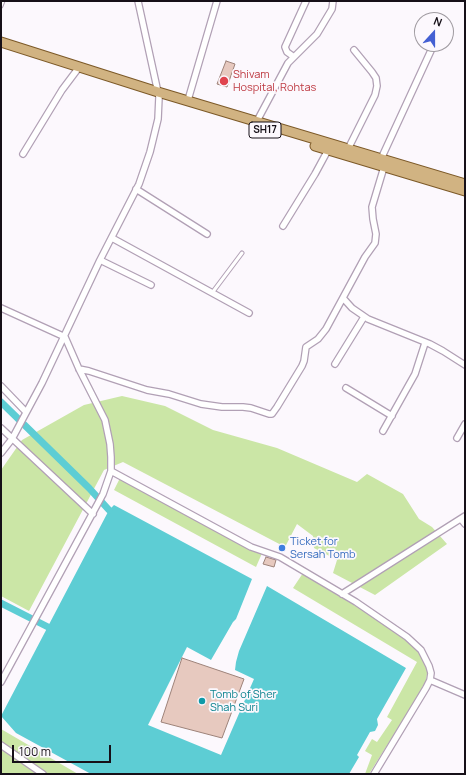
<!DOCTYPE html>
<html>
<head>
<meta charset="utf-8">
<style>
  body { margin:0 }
  #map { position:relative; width:466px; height:775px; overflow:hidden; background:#fcf8fd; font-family:Manrope,sans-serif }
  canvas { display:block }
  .frame { position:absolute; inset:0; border:2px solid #161018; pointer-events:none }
  .north { position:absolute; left:414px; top:12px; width:40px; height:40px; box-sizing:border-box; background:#fcf8fd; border:1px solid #a09ba1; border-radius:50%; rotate:21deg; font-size:11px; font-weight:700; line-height:16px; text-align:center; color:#161018 }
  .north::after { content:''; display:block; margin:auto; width:14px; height:18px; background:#4460d3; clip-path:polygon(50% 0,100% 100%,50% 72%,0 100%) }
  .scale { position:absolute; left:12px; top:745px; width:99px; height:18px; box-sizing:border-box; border:2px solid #161018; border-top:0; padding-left:5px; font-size:12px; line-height:14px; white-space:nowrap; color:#161018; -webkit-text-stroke:3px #fcf8fd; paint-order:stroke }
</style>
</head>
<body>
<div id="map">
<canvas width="466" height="775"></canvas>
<div class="frame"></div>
<div class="north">N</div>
<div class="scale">100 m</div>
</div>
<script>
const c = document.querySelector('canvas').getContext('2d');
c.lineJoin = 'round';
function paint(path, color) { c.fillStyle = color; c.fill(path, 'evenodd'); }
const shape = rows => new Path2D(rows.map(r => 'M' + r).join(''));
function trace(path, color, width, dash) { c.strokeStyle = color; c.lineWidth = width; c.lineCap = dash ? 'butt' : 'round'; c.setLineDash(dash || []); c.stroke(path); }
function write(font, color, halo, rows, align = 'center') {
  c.font = font + ' Manrope,sans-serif'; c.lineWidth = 3.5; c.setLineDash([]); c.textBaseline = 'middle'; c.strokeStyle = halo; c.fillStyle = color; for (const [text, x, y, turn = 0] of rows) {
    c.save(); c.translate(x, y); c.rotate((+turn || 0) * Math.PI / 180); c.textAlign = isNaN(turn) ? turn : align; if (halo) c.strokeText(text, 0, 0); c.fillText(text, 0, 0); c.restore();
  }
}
paint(shape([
  [122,396,165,406,213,430,277,448,357,482,367,474,403,494,419,519,432,527,447,544,375,595,333,573,337,560,314,548,313,536,297,524,285,547,123,462,104,470,29,611,1,596,1,470,22,440,84,405],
  [127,476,263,551,256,567,114,490,120,478],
  [303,573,397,632,420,652,428,666,426,681,420,693,369,774,365,774,372,755,365,751,372,739,377,742,392,720,387,717,417,662,293,588],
  [1,729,78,774,1,774]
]), '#cbe6a6');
paint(shape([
  [114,505,252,579,236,619,233,622,211,660,187,647,148,725,221,755,254,679,235,670,236,662,239,651,267,586,406,668,377,719,378,725,375,731,370,732,357,755,359,757,349,774,91,774,16,733,1,716,109,510]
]), '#5dcdd4');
trace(shape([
  [1,402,89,488,109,510],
  [1,603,48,627]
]), '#5dcdd4', 7);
const building = shape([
  [226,61,235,64,227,87,217,84,226,61],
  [266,557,276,560,274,567,263,564,266,557],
  [182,658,244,679,222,738,161,722,182,658]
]);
paint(building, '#e7c9bf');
trace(building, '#9d8279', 1);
const service = shape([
  [1,6,3,1],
  [212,293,242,253]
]);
const minor = shape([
  [294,57,287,52,285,47,306,1],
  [188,100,217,1],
  [257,121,288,63,317,34,332,9,333,1],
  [348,149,375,95,377,86,376,78,372,72,354,50],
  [23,154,62,90,77,70],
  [381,159,434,44],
  [136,189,207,234],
  [283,226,315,174,328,150],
  [112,238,249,313],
  [100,260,151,285],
  [343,298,352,308,368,319,430,344,443,351,465,365],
  [1,308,65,337,79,369,105,420,110,444,111,457,111,471,103,494,1,682],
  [335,364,364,317],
  [79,369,89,371,147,390,169,394,201,404,222,407,243,407,251,408,269,414,272,414,277,407,302,366,304,361,306,347,318,339,326,329,365,257,375,243,376,234,373,219,372,207,384,167],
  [1,386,26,412],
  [346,388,392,416],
  [1,428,93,514],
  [383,431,415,374,425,343],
  [457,438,465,424],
  [1,453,12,439,42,383,100,260,139,184,150,152,158,119,159,97,138,1],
  [111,471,251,547,280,557,356,602,407,637,421,650,429,666,431,673,430,680,426,688,374,774],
  [461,519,465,524],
  [342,594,465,516],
  [430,680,465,695],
  [1,745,43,774]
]);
const primary = shape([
  [1,42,158,92,465,184],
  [315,146,465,191]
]);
trace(service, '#b1a0b5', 5);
trace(minor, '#b1a0b5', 8);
trace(primary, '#7c5927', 11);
trace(service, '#fff', 3);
trace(minor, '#fff', 5.5);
trace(primary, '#d1b382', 9);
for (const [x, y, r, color] of [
  [224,81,5,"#e0444e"],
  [282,548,4,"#3f7fe0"],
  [202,701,4,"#0f9aa8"]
]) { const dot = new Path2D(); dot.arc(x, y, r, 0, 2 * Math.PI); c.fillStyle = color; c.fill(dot); trace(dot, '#fcf8fd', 1.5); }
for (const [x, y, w] of [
  [265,130,32]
]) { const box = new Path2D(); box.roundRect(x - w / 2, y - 8, w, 16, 3); c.fillStyle = '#fcf8fd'; c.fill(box); trace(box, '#161018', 1); }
write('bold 10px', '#161018', null, [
  ["SH17",265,130]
]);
write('11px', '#be3a42', '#fcf8fd', [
  ["Shivam",233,75],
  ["Hospital, Rohtas",233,88]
], 'left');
write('11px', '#366cbe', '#fcf8fd', [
  ["Ticket for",290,542],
  ["Sersah Tomb",290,555]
], 'left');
write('11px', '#0d838f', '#fcf8fd', [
  ["Tomb of Sher",210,695],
  ["Shah Suri",210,708]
], 'left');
</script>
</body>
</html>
